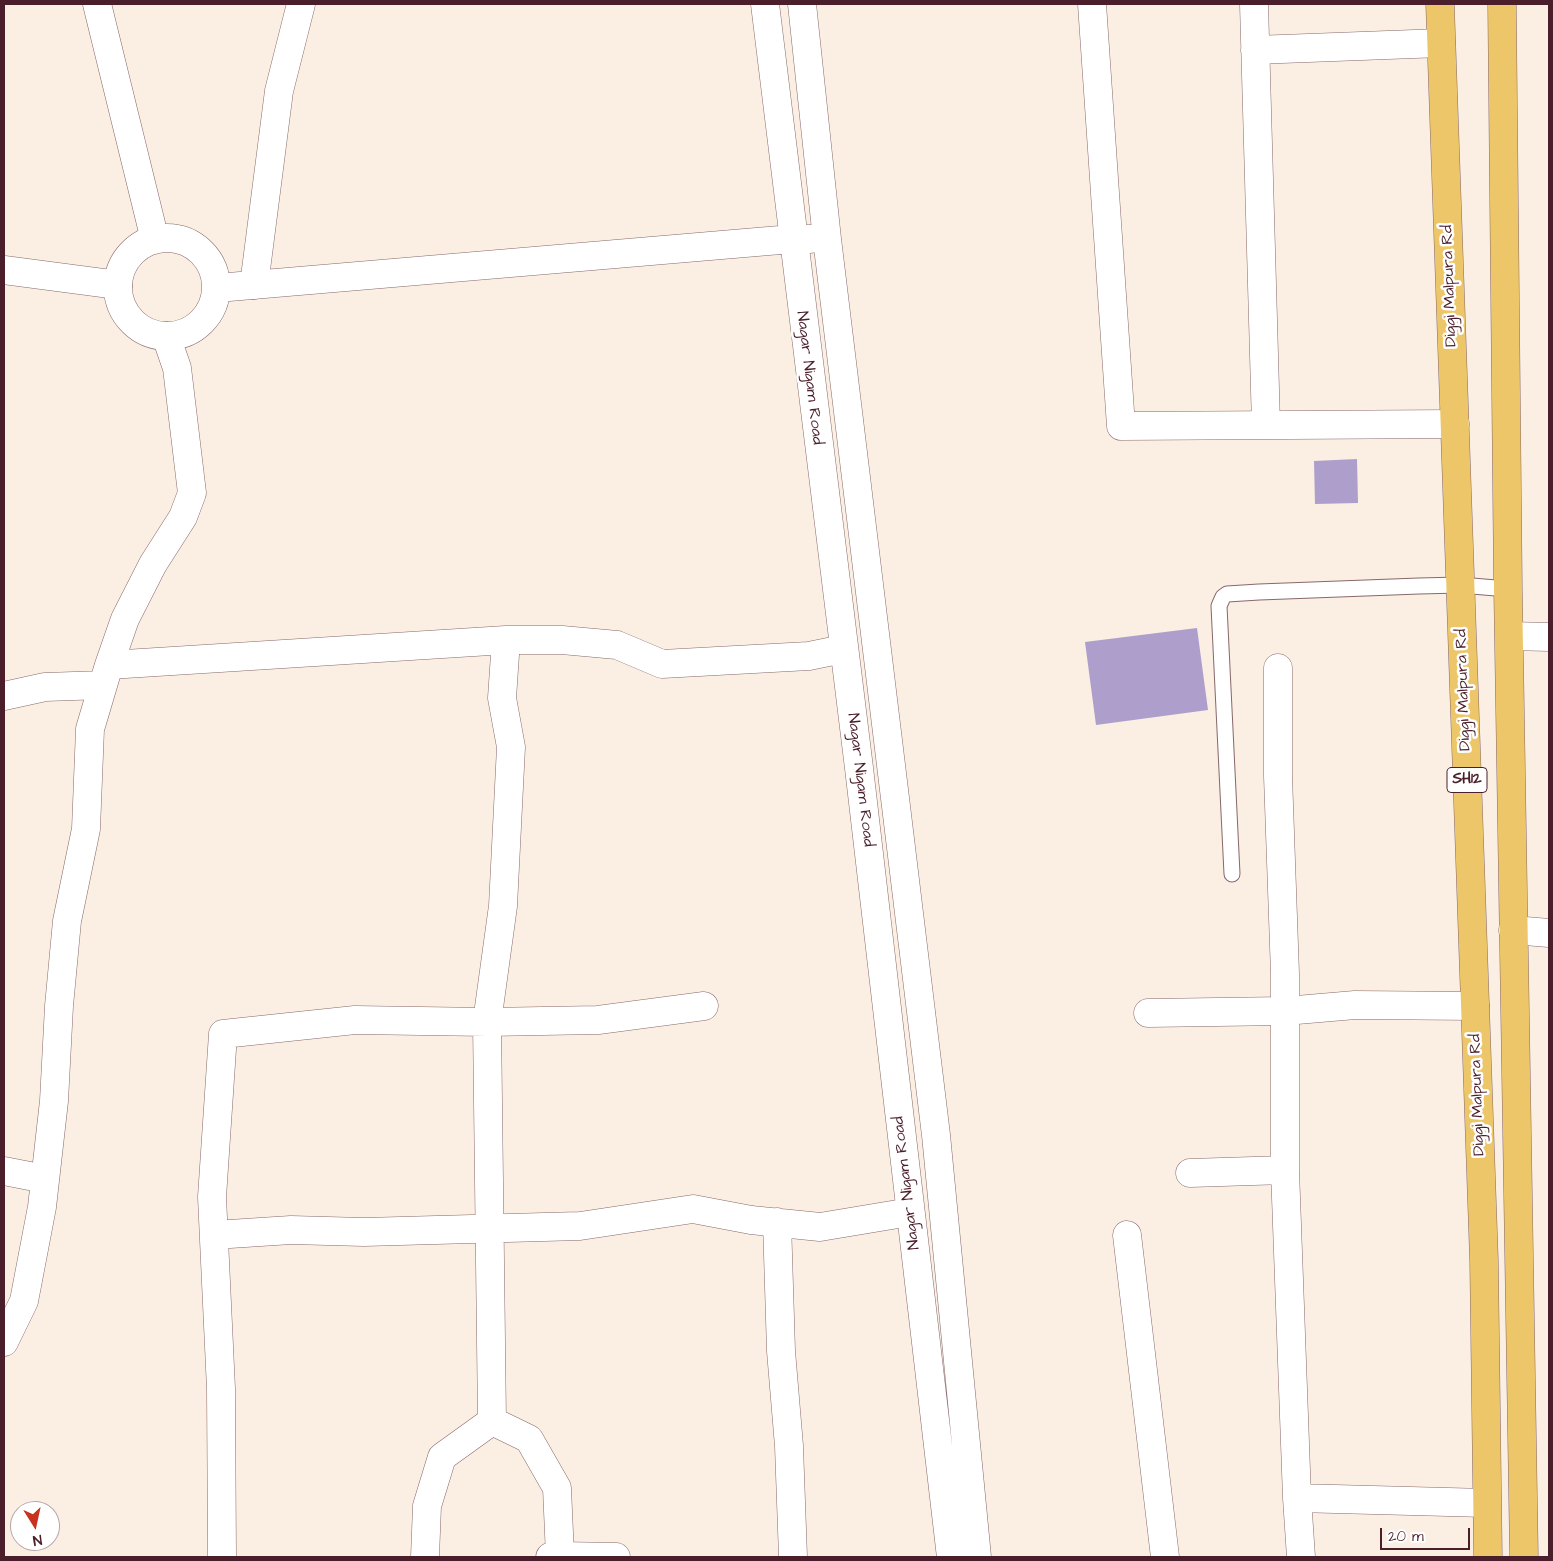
<!DOCTYPE html>
<html>
<head>
<meta charset="utf-8">
<style>
  body { margin:0 }
  #map { position:relative; width:1553px; height:1561px; overflow:hidden; background:#faefe2; font-family:"Architects Daughter",sans-serif }
  canvas { display:block }
  .frame { position:absolute; inset:0; border:5px solid #4a1f2b; pointer-events:none }
  .north { position:absolute; left:10px; top:1501px; width:50px; height:50px; box-sizing:border-box; background:#fff; border:1px solid #b7a5aa; border-radius:50%; rotate:170deg; font-size:14px; font-weight:700; line-height:20px; text-align:center; color:#4a1f2b }
  .north::after { content:''; display:block; margin:auto; width:18px; height:22px; background:#c8321e; clip-path:polygon(50% 0,100% 100%,50% 72%,0 100%) }
  .scale { position:absolute; left:1380px; top:1528px; width:90px; height:22px; box-sizing:border-box; border:2px solid #4a1f2b; border-top:0; padding-left:6px; font-size:15px; line-height:18px; white-space:nowrap; color:#4a1f2b; -webkit-text-stroke:4px #fff; paint-order:stroke }
</style>
</head>
<body>
<div id="map">
<canvas width="1553" height="1561"></canvas>
<div class="frame"></div>
<div class="north">N</div>
<div class="scale">20 m</div>
</div>
<script>
const c = document.querySelector('canvas').getContext('2d');
c.lineJoin = 'round';
function paint(path, color) { c.fillStyle = color; c.fill(path, 'evenodd'); }
const shape = rows => new Path2D(rows.map(r => 'M' + r).join(''));
function trace(path, color, width, dash) { c.strokeStyle = color; c.lineWidth = width; c.lineCap = dash ? 'butt' : 'round'; c.setLineDash(dash || []); c.stroke(path); }
function write(font, color, halo, rows, align = 'center') {
  c.font = font + ' "Architects Daughter",sans-serif'; c.lineWidth = 5; c.setLineDash([]); c.textBaseline = 'middle'; c.strokeStyle = halo; c.fillStyle = color; for (const [text, x, y, turn = 0] of rows) {
    c.save(); c.translate(x, y); c.rotate((+turn || 0) * Math.PI / 180); c.textAlign = isNaN(turn) ? turn : align; if (halo) c.strokeText(text, 0, 0); c.fillText(text, 0, 0); c.restore();
  }
}
paint(shape([
  [1357,459,1358,503,1315,504,1314,461],
  [1197,628,1208,710,1096,725,1085,642]
]), '#ae9ecc');
const service = shape([
  [1232,874,1219,606,1223,597,1227,594,1259,592,1419,586,1460,585,1508,589]
]);
const minor = shape([
  [1092,4,1121,426,1455,424],
  [1254,4,1266,425],
  [1255,50,1441,43],
  [4,270,118,285],
  [254,285,279,91,301,4],
  [1510,636,1549,637],
  [109,665,506,640],
  [1278,668,1278,776,1285,974,1285,1170,1297,1498,1486,1503],
  [4,696,45,687,103,685],
  [1513,930,1549,933],
  [1148,1013,1285,1011,1355,1005,1475,1006],
  [4,1171,45,1179],
  [1190,1173,1285,1170],
  [777,1222,781,1351,789,1446,793,1557],
  [214,1235,291,1230,364,1232,580,1226,693,1209,751,1220,820,1227,910,1212],
  [1127,1235,1165,1557],
  [4,1342,24,1301,42,1207,54,1101,59,1006,67,921,86,829,90,729,109,665,125,619,153,564,183,517,192,493,177,368,166,336],
  [1297,1498,1301,1557],
  [560,1556,616,1557],
  [222,1557,221,1389,212,1197,223,1034,355,1020,487,1022,598,1020,704,1006],
  [425,1557,427,1506,442,1457,492,1421],
  [550,1557,560,1556,557,1488,529,1439,492,1421,487,1022,503,906,511,747,502,698,506,640,562,640,617,645,662,664,809,656,843,649]
]);
const tertiary = shape([
  [97,4,155,240],
  [765,4,859,768,951,1557],
  [802,4,827,239,936,1135,977,1557],
  '118 287a49 49 0 1 1 98 0a49 49 0 1 1-98 0Z',
  [217,288,792,239,810,239]
]);
const primary = shape([
  [1440,4,1484,1260,1488,1557],
  [1502,4,1508,589,1524,1557]
]);
trace(service, '#88686b', 17);
trace(minor, '#88686b', 29);
trace(tertiary, '#88686b', 29);
trace(primary, '#88686b', 29);
trace(service, '#fff', 15);
trace(minor, '#fff', 28);
trace(tertiary, '#fff', 28);
trace(primary, '#ecc669', 28);
for (const [x, y, w] of [
  [1467,780,40]
]) { const box = new Path2D(); box.roundRect(x - w / 2, y - 12.5, w, 25, 4); c.fillStyle = '#fff'; c.fill(box); trace(box, '#4a1f2b', 1); }
write('bold 15px', '#4a1f2b', null, [
  ["SH12",1467,780]
]);
write('16px', '#4a1f2b', '#fff', [
  ["Diggi Malpura Rd",1450,286,-92],
  ["Nagar Nigam Road",809,378,83],
  ["Diggi Malpura Rd",1464,690,-92],
  ["Nagar Nigam Road",860,780,83],
  ["Diggi Malpura Rd",1478,1095,-92],
  ["Nagar Nigam Road",907,1183,-97]
]);
</script>
</body>
</html>
